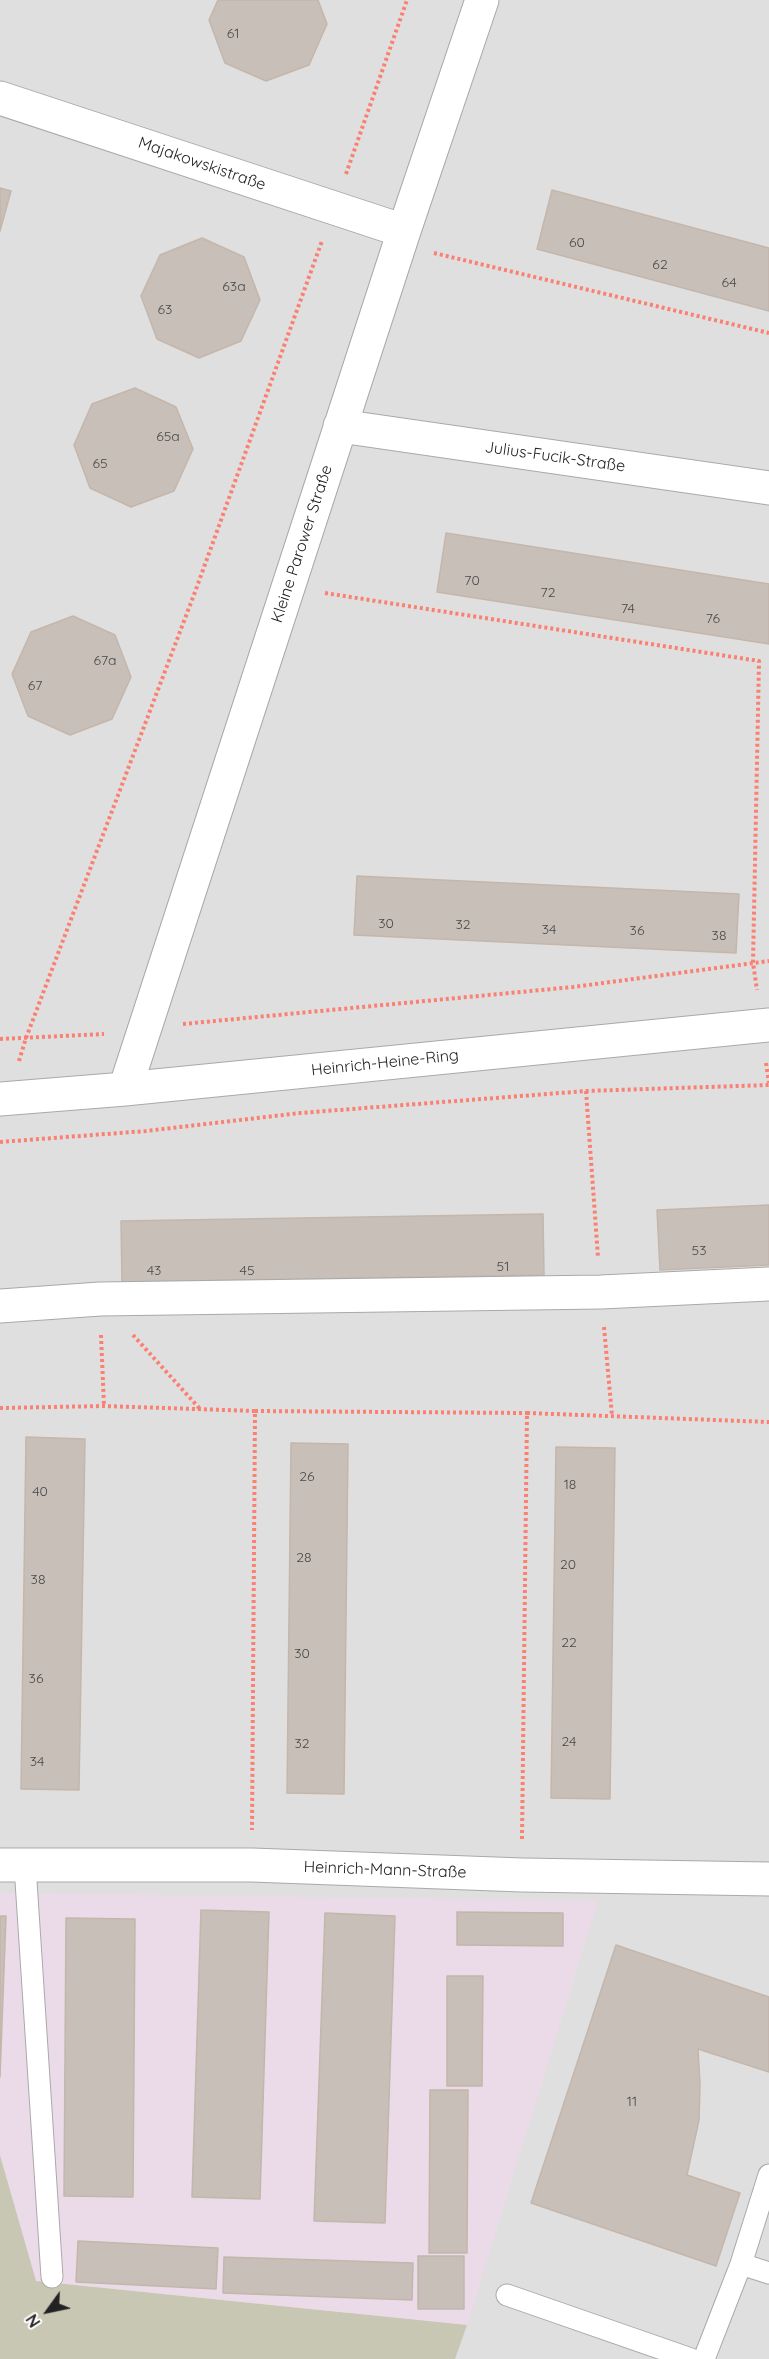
<!DOCTYPE html>
<html>
<head>
<meta charset="utf-8">
<style>
  body { margin:0 }
  #map { position:relative; width:769px; height:2359px; overflow:hidden; background:#f2efe9; font-family:Quicksand,sans-serif }
  canvas { display:block }
  .north { position:absolute; left:18px; top:2281px; width:60px; height:60px; -webkit-text-stroke:4px #fff; paint-order:stroke; rotate:237deg; font-size:16px; font-weight:700; line-height:24px; text-align:center; color:#222 }
  .north::after { content:''; display:block; margin:auto; width:21px; height:27px; background:#222; clip-path:polygon(50% 0,100% 100%,50% 72%,0 100%) }
</style>
</head>
<body>
<div id="map">
<canvas width="769" height="2359"></canvas>
<div class="north">N</div>
</div>
<script>
const c = document.querySelector('canvas').getContext('2d');
c.lineJoin = 'round';
function paint(path, color) { c.fillStyle = color; c.fill(path, 'evenodd'); }
const shape = rows => new Path2D(rows.map(r => 'M' + r).join(''));
function trace(path, color, width, dash) { c.strokeStyle = color; c.lineWidth = width; c.lineCap = dash ? 'butt' : 'round'; c.setLineDash(dash || []); c.stroke(path); }
function write(font, color, halo, rows, align = 'center') {
  c.font = font + ' Quicksand,sans-serif'; c.lineWidth = 4.5; c.setLineDash([]); c.textBaseline = 'middle'; c.strokeStyle = halo; c.fillStyle = color; for (const [text, x, y, turn = 0] of rows) {
    c.save(); c.translate(x, y); c.rotate((+turn || 0) * Math.PI / 180); c.textAlign = isNaN(turn) ? turn : align; if (halo) c.strokeText(text, 0, 0); c.fillText(text, 0, 0); c.restore();
  }
}
paint(shape([
  [0,0,769,0,769,2359,452,2359,0,2155]
]), '#e0dfdf');
paint(shape([
  [0,1893,598,1901,467,2325,35,2281,0,2155]
]), '#ebdbe8');
paint(shape([
  [0,2155,36,2281,467,2325,455,2359,0,2359]
]), '#c7c7b4');
const building = shape([
  [218,0,318,0,327,24,309,65,266,81,225,63,209,20,218,0],
  [0,188,11,191,0,231,0,188],
  [552,190,769,248,769,311,537,249,552,190],
  [202,238,244,257,260,300,241,341,199,358,157,339,141,296,160,255,202,238],
  [135,388,176,407,193,449,174,491,131,507,90,488,74,445,92,404,135,388],
  [446,533,769,584,769,644,437,592,446,533],
  [73,616,115,635,131,677,112,719,70,735,28,716,12,674,31,632,73,616],
  [357,876,739,894,736,953,354,935,357,876],
  [769,1205,769,1265,660,1270,657,1210,769,1205],
  [543,1214,544,1275,122,1282,121,1221,543,1214],
  [26,1437,85,1439,79,1790,21,1789,26,1437],
  [291,1443,348,1444,344,1794,287,1793,291,1443],
  [556,1447,615,1448,610,1799,551,1798,556,1447],
  [201,1910,269,1912,260,2199,192,2197,201,1910],
  [457,1912,563,1913,563,1946,457,1945,457,1912],
  [325,1913,395,1916,385,2223,314,2221,325,1913],
  [0,1916,6,1916,0,2077,0,1916],
  [66,1918,135,1919,133,2197,64,2196,66,1918],
  [616,1945,769,1997,769,2072,698,2049,700,2084,699,2120,687,2175,740,2193,716,2266,531,2203,616,1945],
  [447,1976,483,1976,482,2086,447,2086,447,1976],
  [430,2090,468,2090,467,2253,429,2253,430,2090],
  [78,2241,218,2248,216,2289,76,2282,78,2241],
  [418,2256,464,2256,464,2309,418,2309,418,2256],
  [224,2257,413,2263,412,2300,223,2293,224,2257]
]);
paint(building, '#c7bfb8');
trace(building, '#c4b6ab', 1.5);
const lane = shape([
  [25,1866,52,2277],
  [769,2175,741,2264,769,2273],
  [507,2295,691,2359],
  [704,2359,741,2264]
]);
const street = shape([
  [0,98,404,231],
  [340,426,769,488],
  [125,1089,404,231,482,0],
  [0,1099,125,1089,769,1025],
  [0,1306,100,1299,601,1292,769,1284],
  [0,1865,252,1865,522,1875,769,1879]
]);
trace(lane, '#a9a9a9', 23);
trace(street, '#a9a9a9', 35);
trace(shape([
  [346,174,407,0],
  [434,253,769,333],
  [325,593,759,661,753,963,757,990],
  [183,1024,573,987,769,961],
  [0,1039,104,1034],
  [19,1061,26,1038,195,592,322,241],
  [766,1063,769,1083],
  [586,1091,598,1257],
  [0,1142,146,1131,300,1113,586,1091,769,1085],
  [604,1327,612,1416],
  [101,1335,104,1406],
  [133,1335,200,1409],
  [0,1408,104,1406,255,1411,252,1830],
  [255,1411,527,1413],
  [522,1839,527,1413,769,1422]
]), '#fa8072', 4, [3, 3]);
trace(lane, '#fff', 21);
trace(street, '#fff', 33);
write('14px', '#4b4948', null, [
  ["61",233,34],
  ["60",577,243],
  ["62",660,265],
  ["64",729,283],
  ["63a",234,287],
  ["63",165,310],
  ["65a",168,437],
  ["65",100,464],
  ["70",472,581],
  ["72",548,593],
  ["74",628,609],
  ["76",713,619],
  ["67a",105,661],
  ["67",35,686],
  ["30",386,924],
  ["32",463,925],
  ["34",549,930],
  ["36",637,931],
  ["38",719,936],
  ["53",699,1251],
  ["51",503,1267],
  ["43",154,1271],
  ["45",247,1271],
  ["26",307,1477],
  ["18",570,1485],
  ["40",40,1492],
  ["28",304,1558],
  ["20",568,1565],
  ["38",38,1580],
  ["22",569,1643],
  ["30",302,1654],
  ["36",36,1679],
  ["24",569,1742],
  ["32",302,1744],
  ["34",37,1762],
  ["11",632,2102]
]);
write('16px', '#222', '#fff', [
  ["Majakowskistraße",202,164,19],
  ["Julius-Fucik-Straße",555,457,8],
  ["Kleine Parower Straße",302,544,-72],
  ["Heinrich-Heine-Ring",385,1063,-6],
  ["Heinrich-Mann-Straße",385,1870,2]
]);
</script>
</body>
</html>
